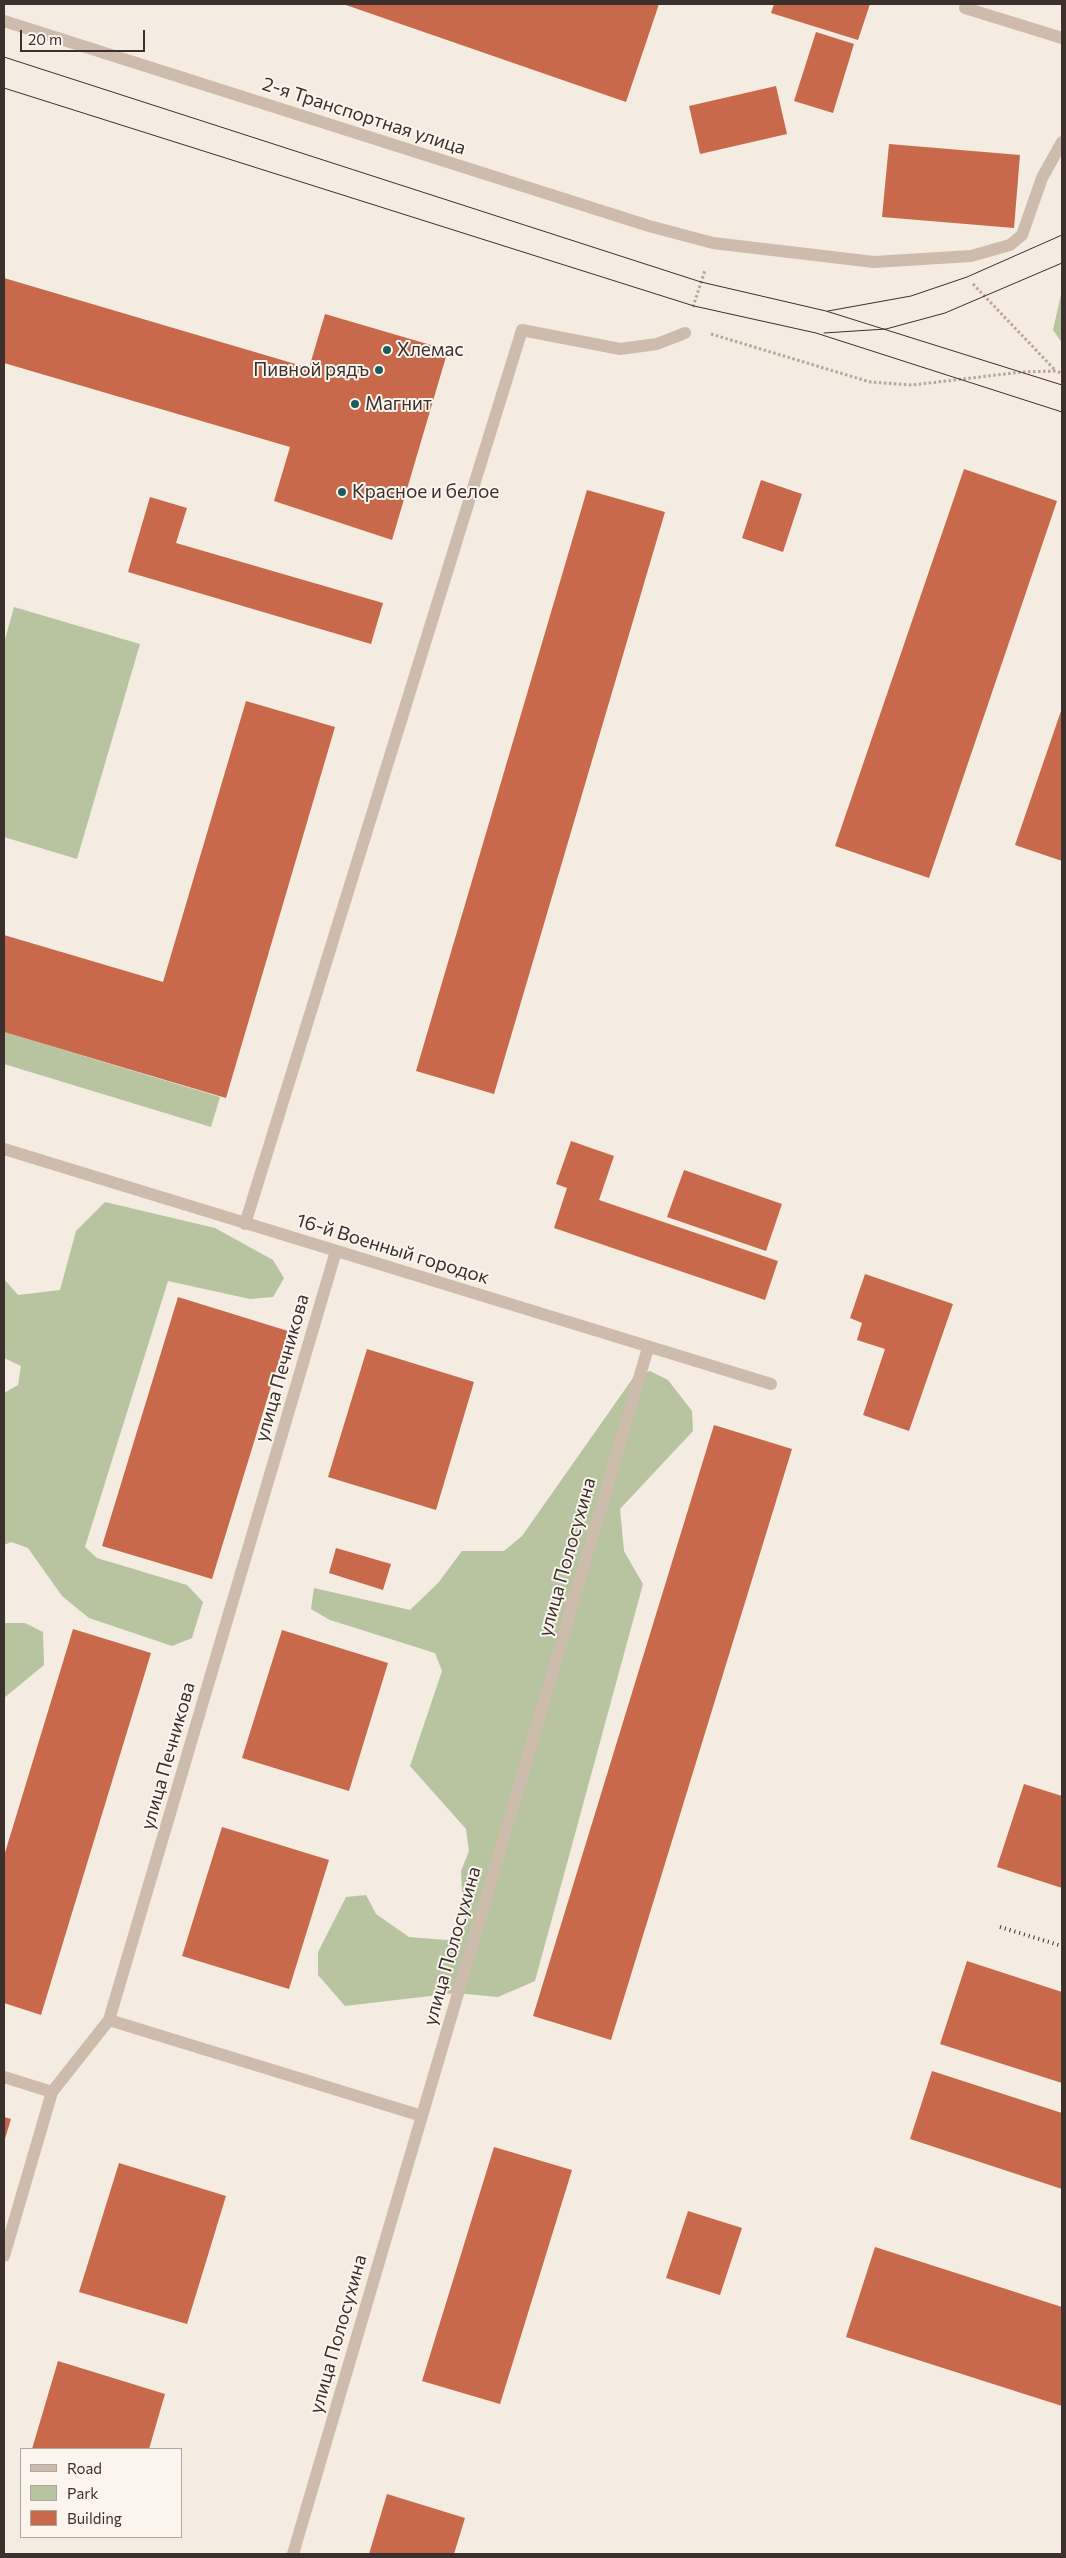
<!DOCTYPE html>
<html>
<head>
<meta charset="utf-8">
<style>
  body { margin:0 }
  #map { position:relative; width:1066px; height:2558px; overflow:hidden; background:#f4ebe1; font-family:Commissioner,sans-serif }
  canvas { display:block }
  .frame { position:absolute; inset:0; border:5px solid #3b302b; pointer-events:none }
  .legend { position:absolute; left:20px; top:2448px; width:162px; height:90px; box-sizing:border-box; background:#fbf5ee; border:1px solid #aea6a0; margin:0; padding:6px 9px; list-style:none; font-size:15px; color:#3b302b }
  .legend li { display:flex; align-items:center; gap:10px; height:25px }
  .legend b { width:25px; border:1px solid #aea6a0 }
  .scale { position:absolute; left:20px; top:30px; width:125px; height:22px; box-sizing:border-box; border:2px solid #3b302b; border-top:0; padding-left:6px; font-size:15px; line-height:18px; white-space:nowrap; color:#3b302b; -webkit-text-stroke:4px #fbf5ee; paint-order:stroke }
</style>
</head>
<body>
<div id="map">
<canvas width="1066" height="2558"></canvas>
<div class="frame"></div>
<ul class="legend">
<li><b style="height:6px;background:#cdbbac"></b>Road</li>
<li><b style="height:14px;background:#b8c4a0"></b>Park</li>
<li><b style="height:14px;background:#c8694b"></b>Building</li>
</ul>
<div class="scale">20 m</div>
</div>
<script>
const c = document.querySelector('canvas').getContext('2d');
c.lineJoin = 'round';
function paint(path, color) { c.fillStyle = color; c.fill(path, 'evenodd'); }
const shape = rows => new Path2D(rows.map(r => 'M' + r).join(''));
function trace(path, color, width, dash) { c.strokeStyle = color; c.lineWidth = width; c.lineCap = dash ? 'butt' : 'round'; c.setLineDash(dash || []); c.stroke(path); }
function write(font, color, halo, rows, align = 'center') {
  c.font = font + ' Commissioner,sans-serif'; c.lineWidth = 4; c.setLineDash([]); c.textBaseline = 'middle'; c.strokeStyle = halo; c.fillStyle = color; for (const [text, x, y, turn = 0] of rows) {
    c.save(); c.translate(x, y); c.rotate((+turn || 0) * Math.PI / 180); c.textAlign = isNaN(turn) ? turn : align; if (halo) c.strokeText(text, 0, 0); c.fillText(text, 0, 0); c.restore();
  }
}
paint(shape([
  [1062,290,1062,343,1053,330],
  [14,607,140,644,77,859,4,837,4,643],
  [4,1032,220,1097,211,1127,4,1064],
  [105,1202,215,1228,273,1260,284,1278,273,1297,250,1299,168,1281,85,1547,97,1558,187,1585,203,1602,192,1638,172,1646,89,1618,62,1596,28,1548,11,1542,4,1545,4,1393,18,1385,21,1366,4,1358,4,1279,18,1295,60,1290,76,1231],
  [650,1371,668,1380,692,1411,693,1431,620,1509,624,1551,643,1584,535,1981,498,1997,456,1993,345,2006,318,1975,318,1952,346,1897,366,1895,376,1914,409,1937,447,1940,464,1933,461,1871,469,1851,466,1829,410,1766,442,1671,435,1653,330,1620,311,1609,314,1588,410,1610,438,1583,462,1551,504,1551,522,1536,633,1378],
  [4,1623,25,1623,43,1632,44,1665,4,1698]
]), '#b8c4a0');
paint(shape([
  [343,4,659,4,626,102],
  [774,4,870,4,858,40,771,13],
  [816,32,854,44,833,113,794,101],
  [776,86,787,134,700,154,689,106],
  [889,144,1020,155,1014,228,882,217],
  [4,278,309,368,325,314,448,350,392,540,274,501,290,447,4,363],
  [964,469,1057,501,929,878,835,846],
  [761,480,802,494,783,552,742,538],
  [587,490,665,512,494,1094,416,1071],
  [150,497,187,508,176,543,383,603,371,644,128,572],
  [246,701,335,727,226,1098,4,1032,4,935,163,982],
  [1062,708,1062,861,1015,845],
  [571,1141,614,1156,599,1200,778,1261,765,1300,554,1228,567,1188,556,1184],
  [684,1170,782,1204,766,1251,667,1217],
  [865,1274,953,1304,909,1431,863,1415,885,1349,857,1340,862,1323,850,1318],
  [178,1297,288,1331,212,1579,102,1546],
  [367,1349,474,1382,436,1510,328,1477],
  [714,1425,792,1449,611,2040,533,2016],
  [336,1548,391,1564,383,1590,329,1573],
  [73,1629,151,1653,41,2015,4,2003,4,1856],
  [282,1630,388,1663,349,1791,242,1758],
  [1024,1784,1062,1796,1062,1888,997,1867],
  [222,1827,329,1860,289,1989,182,1956],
  [967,1961,1062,1992,1062,2083,940,2044],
  [932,2071,1062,2113,1062,2189,910,2139],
  [4,2117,11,2119,4,2142],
  [494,2147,572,2170,500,2404,422,2381],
  [119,2163,226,2196,187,2324,79,2292],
  [688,2211,742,2228,720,2295,666,2278],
  [875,2247,1062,2307,1062,2406,846,2337],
  [58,2361,165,2394,149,2449,32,2449],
  [387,2494,465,2518,454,2554,369,2554]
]), '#c8694b');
trace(shape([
  [973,284,1055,370],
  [693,307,705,270],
  [711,334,870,382,912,385,1022,372,1055,371,1062,373]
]), '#b9a596', 3, [2.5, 2.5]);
trace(shape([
  [967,4,965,8,1062,38],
  [4,21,649,226,713,243,874,262,971,256,1010,245,1022,235,1042,178,1062,142],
  [4,1149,771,1384],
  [245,1224,522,330,620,349,657,344,685,333],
  [109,2020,422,2116],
  [4,2077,52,2092],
  [4,2256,52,2092,109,2020,336,1251],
  [293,2554,648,1348]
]), '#cdbbac', 12);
trace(shape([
  [4,57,701,282,826,311,1062,385],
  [4,88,694,306,816,333,1062,412],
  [828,311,911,296,967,277,1062,235],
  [824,333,886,329,945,313,1062,263]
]), '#3b302b', 1);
trace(shape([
  [1000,1927,1062,1946]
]), '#3b302b', 4, [1, 4]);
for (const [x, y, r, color] of [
  [387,350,5,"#1f5a5e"],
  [379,370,5,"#1f5a5e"],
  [355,404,5,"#1f5a5e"],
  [342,492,5,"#1f5a5e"]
]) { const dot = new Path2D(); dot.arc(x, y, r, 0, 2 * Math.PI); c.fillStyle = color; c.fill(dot); trace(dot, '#fbf5ee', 2); }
write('19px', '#3b302b', '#fbf5ee', [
  ["2-я Транспортная улица",364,116,18],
  ["16-й Военный городок",393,1249,17],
  ["улица Печникова",282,1368,-74],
  ["улица Полосухина",567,1557,-74],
  ["улица Печникова",168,1756,-74],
  ["улица Полосухина",452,1946,-74],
  ["улица Полосухина",338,2334,-74]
]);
write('19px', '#3b302b', '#fbf5ee', [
  ["Хлемас",397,350],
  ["Пивной рядъ",369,370,"right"],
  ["Магнит",365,404],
  ["Красное и белое",352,492]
], 'left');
</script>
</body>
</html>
